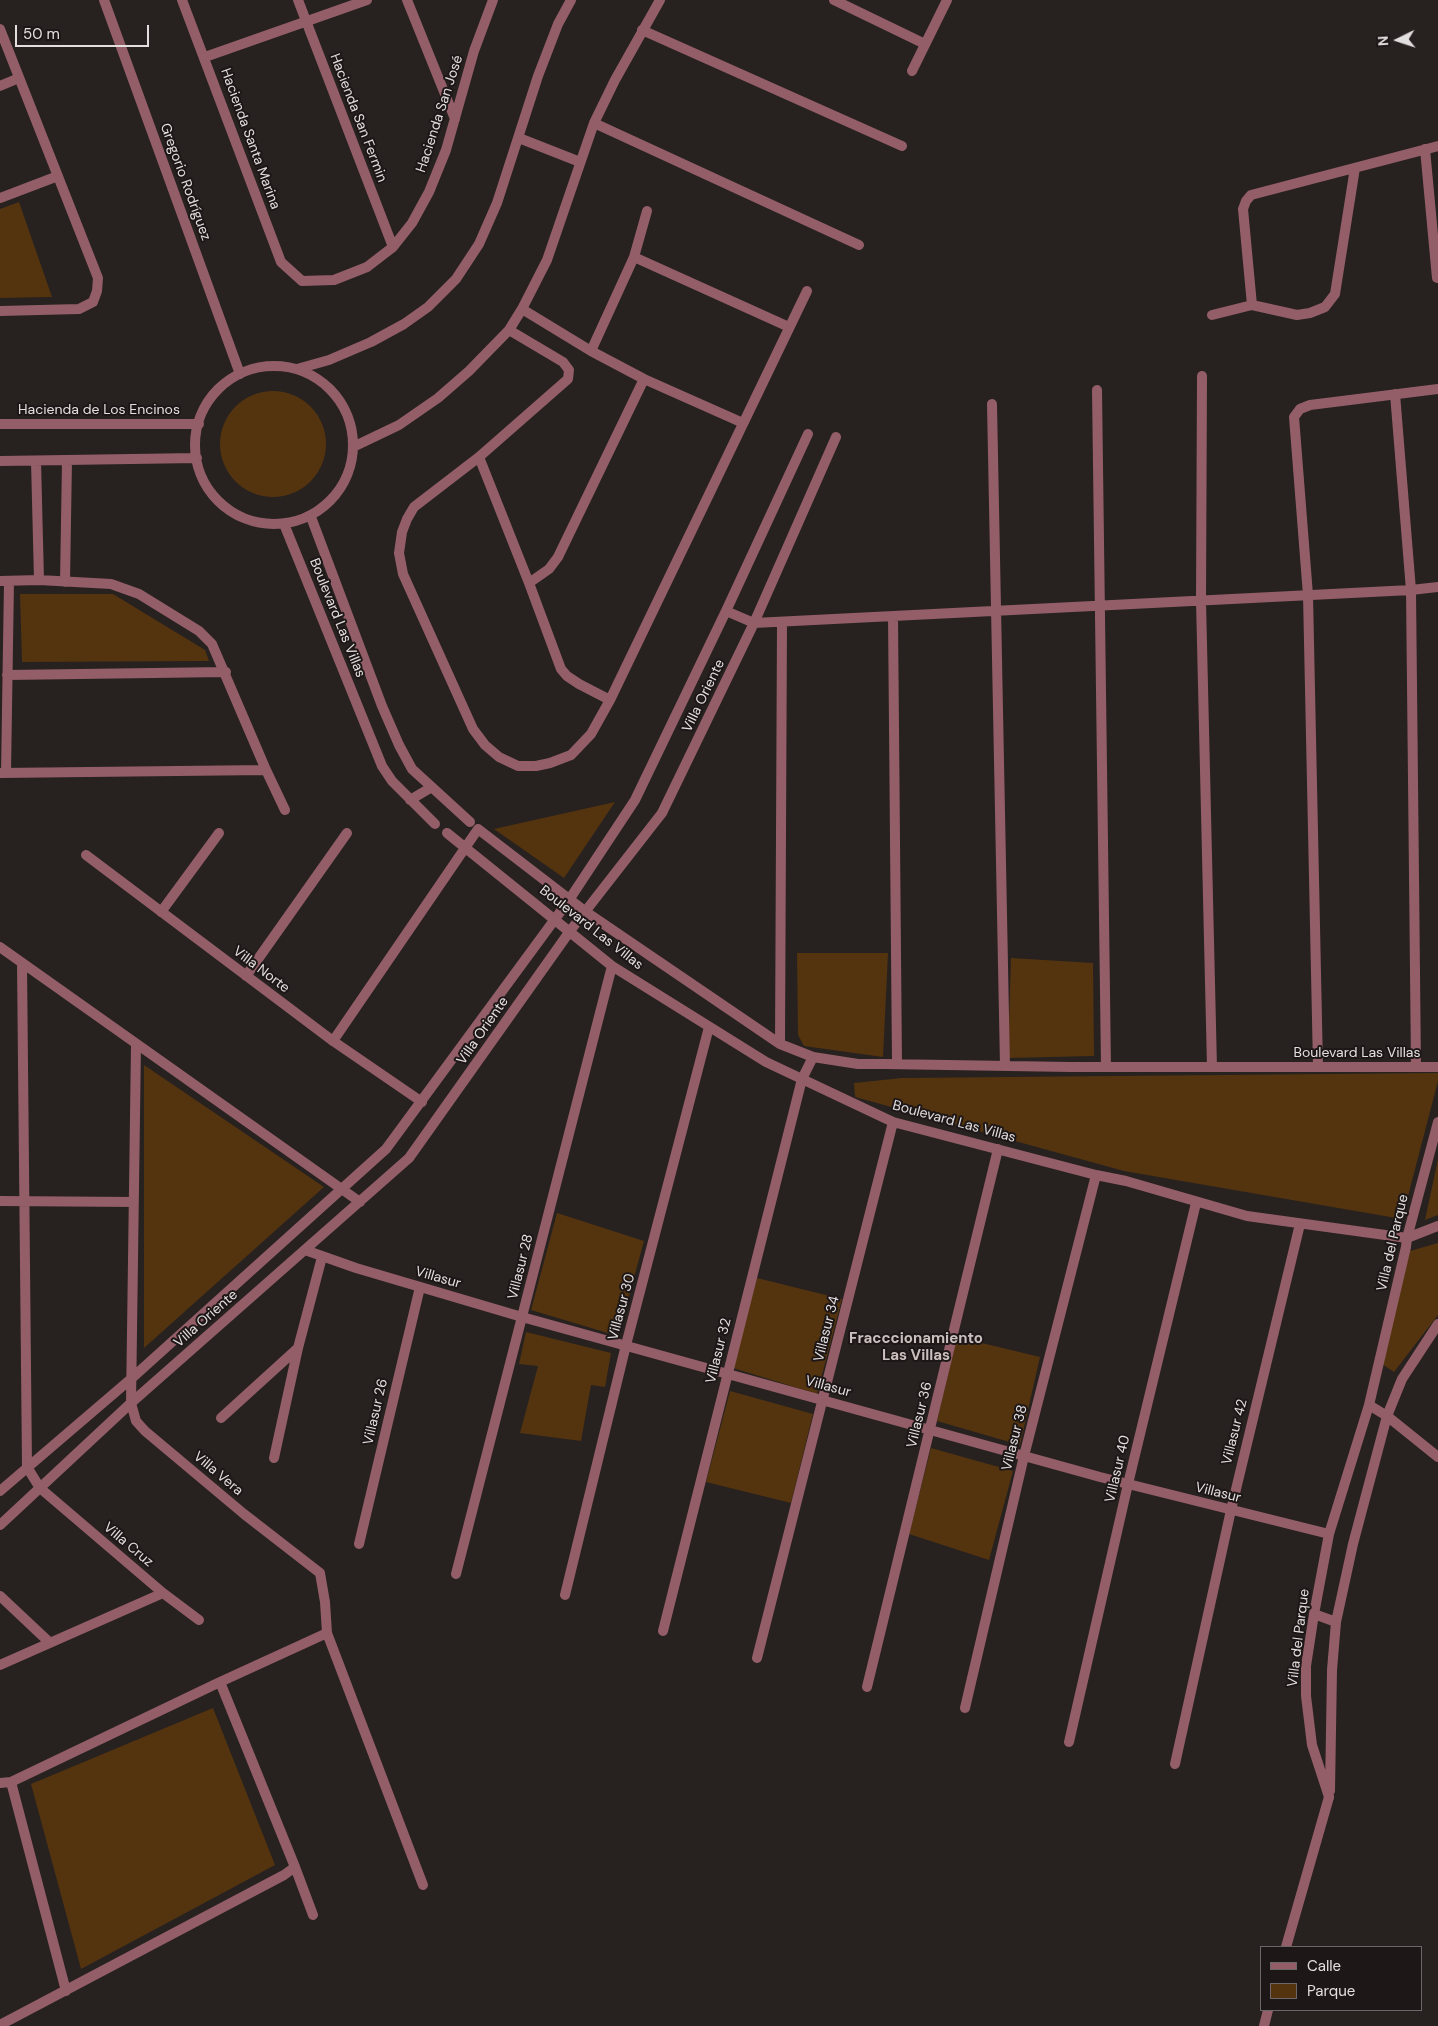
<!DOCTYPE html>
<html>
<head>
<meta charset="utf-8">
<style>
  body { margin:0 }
  #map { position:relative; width:1438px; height:2026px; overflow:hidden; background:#272120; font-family:"DM Sans",sans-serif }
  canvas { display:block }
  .legend { position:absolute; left:1260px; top:1946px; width:162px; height:65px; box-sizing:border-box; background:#1e1717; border:1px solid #6d6767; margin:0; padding:6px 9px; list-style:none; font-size:15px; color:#e4dfdf }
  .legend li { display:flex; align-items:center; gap:10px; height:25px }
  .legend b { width:25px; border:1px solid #6d6767 }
  .north { position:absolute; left:1373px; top:15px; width:50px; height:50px; -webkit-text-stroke:4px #1e1717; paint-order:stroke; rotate:266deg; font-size:14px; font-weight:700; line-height:20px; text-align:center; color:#e4dfdf }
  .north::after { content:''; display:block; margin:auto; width:18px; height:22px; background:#e4dfdf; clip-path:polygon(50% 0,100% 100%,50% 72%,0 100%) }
  .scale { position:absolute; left:15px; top:25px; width:134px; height:22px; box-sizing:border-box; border:2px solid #e4dfdf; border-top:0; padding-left:6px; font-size:15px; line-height:18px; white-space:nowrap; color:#e4dfdf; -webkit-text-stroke:4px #1e1717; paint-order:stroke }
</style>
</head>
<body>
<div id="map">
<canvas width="1438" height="2026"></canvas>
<ul class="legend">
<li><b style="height:6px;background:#935e67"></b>Calle</li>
<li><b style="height:14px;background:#54340f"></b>Parque</li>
</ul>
<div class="north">N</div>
<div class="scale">50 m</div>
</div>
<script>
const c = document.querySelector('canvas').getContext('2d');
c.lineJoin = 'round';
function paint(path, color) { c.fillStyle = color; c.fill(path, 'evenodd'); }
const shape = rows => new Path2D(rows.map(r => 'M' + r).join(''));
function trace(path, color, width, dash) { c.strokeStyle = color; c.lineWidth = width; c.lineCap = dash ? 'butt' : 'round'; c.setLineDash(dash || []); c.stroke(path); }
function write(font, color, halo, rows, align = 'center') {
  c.font = font + ' "DM Sans",sans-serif'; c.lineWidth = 4; c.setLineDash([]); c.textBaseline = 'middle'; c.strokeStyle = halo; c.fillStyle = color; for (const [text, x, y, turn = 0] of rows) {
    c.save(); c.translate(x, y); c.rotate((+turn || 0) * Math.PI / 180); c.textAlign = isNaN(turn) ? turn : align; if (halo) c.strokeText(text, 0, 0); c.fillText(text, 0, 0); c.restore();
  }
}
paint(shape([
  [19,202,52,297,0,298,0,209],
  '220 444a53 53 0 1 1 106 0a53 53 0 1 1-106 0Z',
  [20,594,113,594,205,650,209,661,22,662],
  [615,802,564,878,494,829],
  [797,953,888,953,883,1057,804,1046,798,1035],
  [1011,958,1093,963,1094,1056,1008,1058],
  [144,1065,324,1187,144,1348],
  [1438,1073,1438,1081,1402,1219,1124,1171,855,1097,854,1083,902,1078],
  [1438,1159,1438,1215,1425,1220],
  [557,1213,644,1241,618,1336,531,1310],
  [1438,1243,1438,1315,1394,1372,1382,1364,1410,1251],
  [757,1278,842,1299,817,1394,733,1368],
  [526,1332,611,1353,605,1387,591,1385,581,1441,520,1433,538,1366,519,1364],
  [957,1337,1040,1357,1020,1445,937,1421],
  [730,1391,813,1414,791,1503,706,1482],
  [931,1448,1013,1471,989,1560,909,1534],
  [213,1708,275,1865,81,1969,31,1784]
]), '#54340f');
trace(shape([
  [104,0,240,374],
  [182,0,281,262,302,281,334,280,367,267,393,247,412,223,429,192,446,150,474,51,493,0],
  [298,0,393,247],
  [407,0,455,119],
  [834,0,925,44],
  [0,29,98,278,97,291,93,302,79,309,0,311],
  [642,30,902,146],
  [205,57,367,0],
  [912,71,947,0],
  [0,86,19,78],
  [594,123,859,245],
  [519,138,580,162],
  [1425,149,1437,278],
  [0,198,58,176],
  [634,257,789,327],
  [1252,305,1297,315,1310,313,1325,307,1335,294,1355,168],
  [522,309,591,351,644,379,743,423],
  [1212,315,1252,305,1243,209,1246,201,1251,195,1438,146],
  [509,330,563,362,569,370,568,379,479,457,414,507,407,519,402,532,399,553,403,574,473,729,485,745,499,757,518,766,536,766,550,763,571,755,591,734,610,700,807,291],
  [591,351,634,257,647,211],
  '195 445a79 79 0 1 1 158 0a79 79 0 1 1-158 0Z',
  [297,369,329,360,371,342,404,324,428,307,456,279,479,244,497,203,538,76,558,24,571,0],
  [1202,376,1201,601,1212,1067],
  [1097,390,1106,1067],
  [1395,394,1411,590,1416,1067],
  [992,404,1005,1066],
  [0,424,199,424],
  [353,447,399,425,438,398,469,371,509,330,522,309,547,260,594,123,615,80,660,0],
  [479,457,529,583,561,669,567,676,579,684,610,700],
  [0,461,197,458],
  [36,461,39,580],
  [311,517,382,706,399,745,412,769,470,822],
  [284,524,382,766,392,781,435,824],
  [0,581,39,580,111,584,139,594,199,631,212,644,266,770,0,773],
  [65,582,67,460],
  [529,583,549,569,558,557,644,379],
  [726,611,754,623,1411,590,1438,587],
  [893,616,897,1064],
  [7,675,226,672],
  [266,770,285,810],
  [6,773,9,581],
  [410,800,432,787],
  [447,833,612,966,766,1062,893,1122,1096,1175,1126,1181,1247,1216,1407,1238,1438,1226],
  [86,855,333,1041,422,1102],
  [161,912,219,833],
  [0,947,360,1202],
  [22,963,27,1467,40,1488,163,1593,199,1620],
  [246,976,347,833],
  [333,1041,478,829,586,912,780,1044,813,1057,858,1064,885,1064,1071,1067,1438,1067],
  [136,1044,131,1403,136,1421,145,1431,244,1514,320,1573,325,1602,327,1633,423,1885],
  [780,1044,782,622],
  [1318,1067,1308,595,1294,417,1300,409,1310,405,1438,389],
  [0,1201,134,1202],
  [305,1250,356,1268,522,1317,1100,1477,1329,1534],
  [1369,1405,1387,1416,1438,1457],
  [221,1418,298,1348],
  [274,1458,298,1348,322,1257],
  [0,1491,132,1378,386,1149,569,900,635,800,726,611,808,434],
  [0,1525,131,1403,409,1158,570,931,662,813,754,623,836,437],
  [359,1544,420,1287],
  [456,1574,612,966],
  [565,1595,626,1345,709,1027],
  [0,1596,49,1642],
  [1314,1614,1336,1622],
  [663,1631,802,1079,813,1057],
  [757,1658,893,1122],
  [0,1665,163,1593],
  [220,1682,327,1633],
  [867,1687,998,1149],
  [965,1708,1024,1456,1096,1175],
  [1069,1742,1128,1484,1196,1203],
  [1175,1764,1231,1510,1300,1224],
  [11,1782,66,1991],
  [0,1783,11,1782,220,1682,295,1867,284,1875,0,2025],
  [1330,1791,1332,1670,1336,1622,1353,1544,1387,1416,1402,1379,1438,1324],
  [1329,1797,1312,1745,1306,1696,1306,1666,1314,1614,1329,1534,1369,1405,1406,1247,1407,1238,1438,1122],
  [295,1867,313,1915]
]), '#935e67', 10);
trace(shape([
  [1286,1947,1329,1797],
  [1264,2026,1268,2010]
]), '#935e67', 10);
write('14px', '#e4dfdf', '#1e1717', [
  ["Hacienda San José",440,114,-72],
  ["Hacienda San Fermin",358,118,69],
  ["Hacienda Santa Marina",250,139,70],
  ["Gregorio Rodríguez",185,182,70],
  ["Hacienda de Los Encinos",99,410],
  ["Boulevard Las Villas",337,618,68],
  ["Villa Oriente",704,696,-64],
  ["Boulevard Las Villas",591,928,38],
  ["Villa Norte",261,970,37],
  ["Villa Oriente",483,1031,-55],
  ["Boulevard Las Villas",1357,1053],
  ["Boulevard Las Villas",954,1122,15],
  ["Villa del Parque",1393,1243,-77],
  ["Villasur 28",521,1267,-76],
  ["Villasur",438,1278,16],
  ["Villasur 30",622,1307,-75],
  ["Villa Oriente",206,1319,-41],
  ["Villasur 34",827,1329,-76],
  ["Villasur 32",719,1351,-76],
  ["Villasur",828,1387,15],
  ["Villasur 26",376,1412,-77],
  ["Villasur 36",920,1415,-76],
  ["Villasur 42",1235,1432,-76],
  ["Villasur 38",1015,1438,-76],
  ["Villasur 40",1118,1469,-77],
  ["Villa Vera",218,1474,40],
  ["Villasur",1218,1493,14],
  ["Villa Cruz",128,1545,40],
  ["Villa del Parque",1299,1638,-83]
]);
write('bold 15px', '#cac1bf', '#1e1717', [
  ["Fracccionamiento",916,1339],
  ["Las Villas",916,1356]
]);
</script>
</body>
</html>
